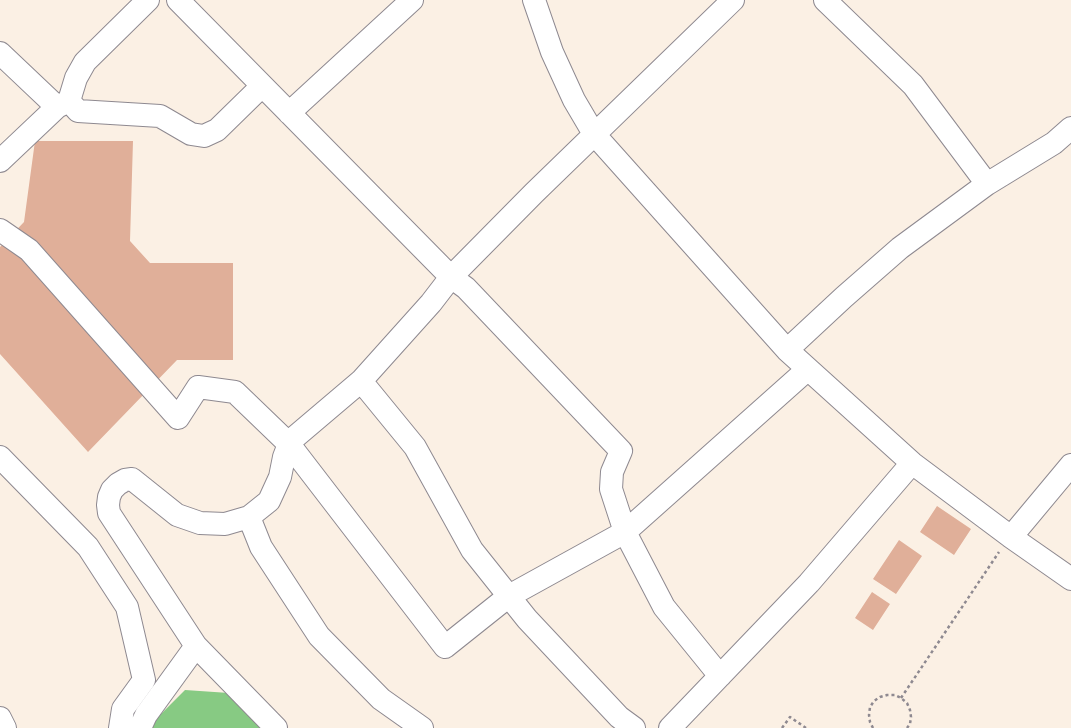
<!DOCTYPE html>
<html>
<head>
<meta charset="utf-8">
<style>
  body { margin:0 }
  canvas { display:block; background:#fbf0e4 }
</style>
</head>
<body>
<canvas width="1071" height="728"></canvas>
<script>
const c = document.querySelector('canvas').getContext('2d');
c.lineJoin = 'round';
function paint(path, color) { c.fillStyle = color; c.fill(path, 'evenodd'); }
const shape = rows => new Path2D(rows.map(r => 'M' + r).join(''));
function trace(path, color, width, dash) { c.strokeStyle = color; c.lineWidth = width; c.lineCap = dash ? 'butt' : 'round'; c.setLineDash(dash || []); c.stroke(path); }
paint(shape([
  [185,690,229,693,267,728,147,728]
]), '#87ca83');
paint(shape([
  [35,141,133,141,130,241,150,263,233,263,233,360,177,360,88,452,0,354,0,247,24,222],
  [937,506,971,529,954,555,920,532],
  [899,540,922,556,896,594,873,579],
  [872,592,890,604,873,630,855,618]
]), '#e0af99');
const minor = shape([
  [148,0,85,62,76,78,69,101,78,111,160,116,191,134,204,136,217,130,262,86],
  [178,0,451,277,466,288,621,451,612,472,611,489,625,532,664,607,720,676],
  [534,0,552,52,574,100,594,134,787,350,912,463,1011,537,1071,579],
  [825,0,913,85,987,184],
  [0,53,57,107],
  [289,113,412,0],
  [0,161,57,107,69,101],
  [0,230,29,250,178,418,198,387,235,392,289,444,445,647,509,596,625,532,808,369],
  [787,350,844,297,900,248,987,184,1054,143,1071,128],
  [361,381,415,447,472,550,527,619,619,717,634,728],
  [0,457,88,547,127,607,144,680,123,709,120,728],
  [249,517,261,547,319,636,381,699,422,728],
  [1011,537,1071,465],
  [0,718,5,728],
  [140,728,146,715,196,646],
  [276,728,196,646,109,513,108,505,109,497,112,490,118,484,125,480,132,479,177,515,200,523,225,524,249,517,269,501,280,477,284,457,289,444,295,437,361,381,431,303,451,277,534,193,733,0],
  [670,728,809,583,912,463]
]);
trace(minor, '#8e8990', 24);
trace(shape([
  [901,698,999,552],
  [782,728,790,717,806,728],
  [873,728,870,722,869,715,870,707,874,701,880,697,887,695,895,695,901,698,907,703,910,710,911,717,910,724,907,728]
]), '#8e8990', 2.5, [3, 3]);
trace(minor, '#fff', 22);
</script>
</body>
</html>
